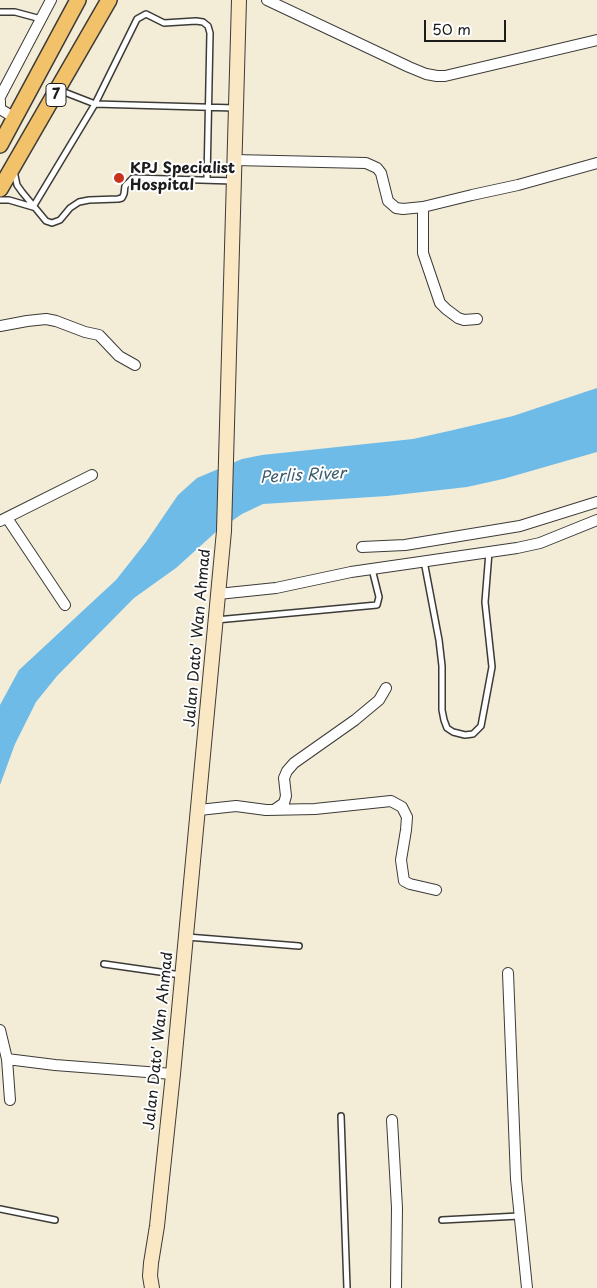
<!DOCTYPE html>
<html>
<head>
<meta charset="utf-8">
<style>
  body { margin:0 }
  #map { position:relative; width:597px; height:1288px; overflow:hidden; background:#f3ecd7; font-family:"Playpen Sans",sans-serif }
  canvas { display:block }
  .scale { position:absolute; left:424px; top:20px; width:82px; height:22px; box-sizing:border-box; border:2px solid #1c1c1c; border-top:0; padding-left:6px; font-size:15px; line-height:18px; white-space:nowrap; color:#1c1c1c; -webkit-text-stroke:4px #fff; paint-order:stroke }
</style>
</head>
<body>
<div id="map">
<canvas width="597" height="1288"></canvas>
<div class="scale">50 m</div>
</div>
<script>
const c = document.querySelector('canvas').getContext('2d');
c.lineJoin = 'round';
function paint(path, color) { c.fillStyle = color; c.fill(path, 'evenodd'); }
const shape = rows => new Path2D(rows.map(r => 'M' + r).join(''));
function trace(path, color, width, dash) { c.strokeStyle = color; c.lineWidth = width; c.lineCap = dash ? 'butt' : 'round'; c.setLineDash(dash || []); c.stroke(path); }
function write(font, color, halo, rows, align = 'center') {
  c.font = font + ' "Playpen Sans",sans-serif'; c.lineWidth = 4; c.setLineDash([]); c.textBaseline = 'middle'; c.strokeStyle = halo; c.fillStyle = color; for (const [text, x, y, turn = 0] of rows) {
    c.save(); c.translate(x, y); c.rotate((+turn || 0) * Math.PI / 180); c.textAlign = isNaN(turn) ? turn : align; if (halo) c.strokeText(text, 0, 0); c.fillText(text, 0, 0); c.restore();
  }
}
paint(shape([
  [597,388,597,452,503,479,467,487,387,496,263,504,242,514,217,531,176,568,134,598,57,676,36,702,15,744,0,785,0,705,19,670,116,580,146,542,178,495,197,478,242,459,262,455,413,439,449,431,513,416]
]), '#6ebbe8');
const service = shape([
  [0,12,15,12,41,19],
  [59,90,95,104,235,108],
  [14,171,17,185,22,192,46,221,52,223,60,220,70,208,79,202,89,200,118,199,122,198,124,194,125,186,133,178,234,181],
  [0,200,9,200,33,207],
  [33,207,95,104,137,19,146,14,164,23,196,21,203,22,208,26,210,33,207,180],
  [424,561,439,640,442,666,442,710,444,720,447,728,453,732,465,735,473,734,481,726,492,667,485,602,489,552],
  [216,620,377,605,379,597,372,569],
  [187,937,299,946],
  [104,964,181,975],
  [341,1116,347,1288],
  [0,1209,55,1220],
  [442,1220,519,1216]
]);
const minor = shape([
  [267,0,409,67,426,74,437,76,445,76,597,40],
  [0,97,51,0],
  [0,101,0,109,15,118],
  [234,160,366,163,377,168,381,173,388,201,396,208,403,209,423,207,472,195,518,185,597,163],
  [423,207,423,253,440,303,446,309,458,318,464,320,477,319],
  [0,326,27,321,46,319,56,321,85,332,99,335,119,356,135,365],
  [7,518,65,605],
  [0,521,92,475],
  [362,547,405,545,520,526,597,502],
  [218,594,276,588,351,572,517,548,540,543,597,520],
  [199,810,236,806,266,810,315,809,391,801,402,807,407,817,406,830,401,860,404,881,410,884,436,890],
  [274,810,284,803,286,796,284,778,287,771,294,763,355,720,379,700,386,688],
  [508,973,516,1179,527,1288],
  [0,1030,7,1059,55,1065,173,1074],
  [7,1059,10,1100],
  [392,1120,397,1208,396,1288]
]);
const secondary = shape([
  [152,1288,150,1276,151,1263,157,1226,173,1074,224,531,239,0]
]);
const primary = shape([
  [0,145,78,0],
  [0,189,109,0]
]);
trace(service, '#3c3b38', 8);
trace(minor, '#3c3b38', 12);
trace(secondary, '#3c3b38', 16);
trace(primary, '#3c3b38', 18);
trace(service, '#fff', 5);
trace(minor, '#fff', 10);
trace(secondary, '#fae7c3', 14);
trace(primary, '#f2c26a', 15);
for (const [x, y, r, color] of [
  [119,178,6,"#c8321e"]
]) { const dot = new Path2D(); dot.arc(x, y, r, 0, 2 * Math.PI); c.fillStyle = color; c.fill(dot); trace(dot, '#fff', 2); }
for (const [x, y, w] of [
  [56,95,20]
]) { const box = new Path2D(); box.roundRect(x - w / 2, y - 11.5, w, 23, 4); c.fillStyle = '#fff'; c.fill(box); trace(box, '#1c1c1c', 1); }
write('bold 14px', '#1c1c1c', null, [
  ["7",56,95]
]);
write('bold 15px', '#1c1c1c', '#fff', [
  ["KPJ Specialist",130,169],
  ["Hospital",130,186]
], 'left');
write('15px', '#1c1c1c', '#fff', [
  ["Jalan Dato' Wan Ahmad",198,638,-85],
  ["Jalan Dato' Wan Ahmad",159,1041,-84]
]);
write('italic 16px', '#3d5c6e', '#fff', [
  ["Perlis River",303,476,-3]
]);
</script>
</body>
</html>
